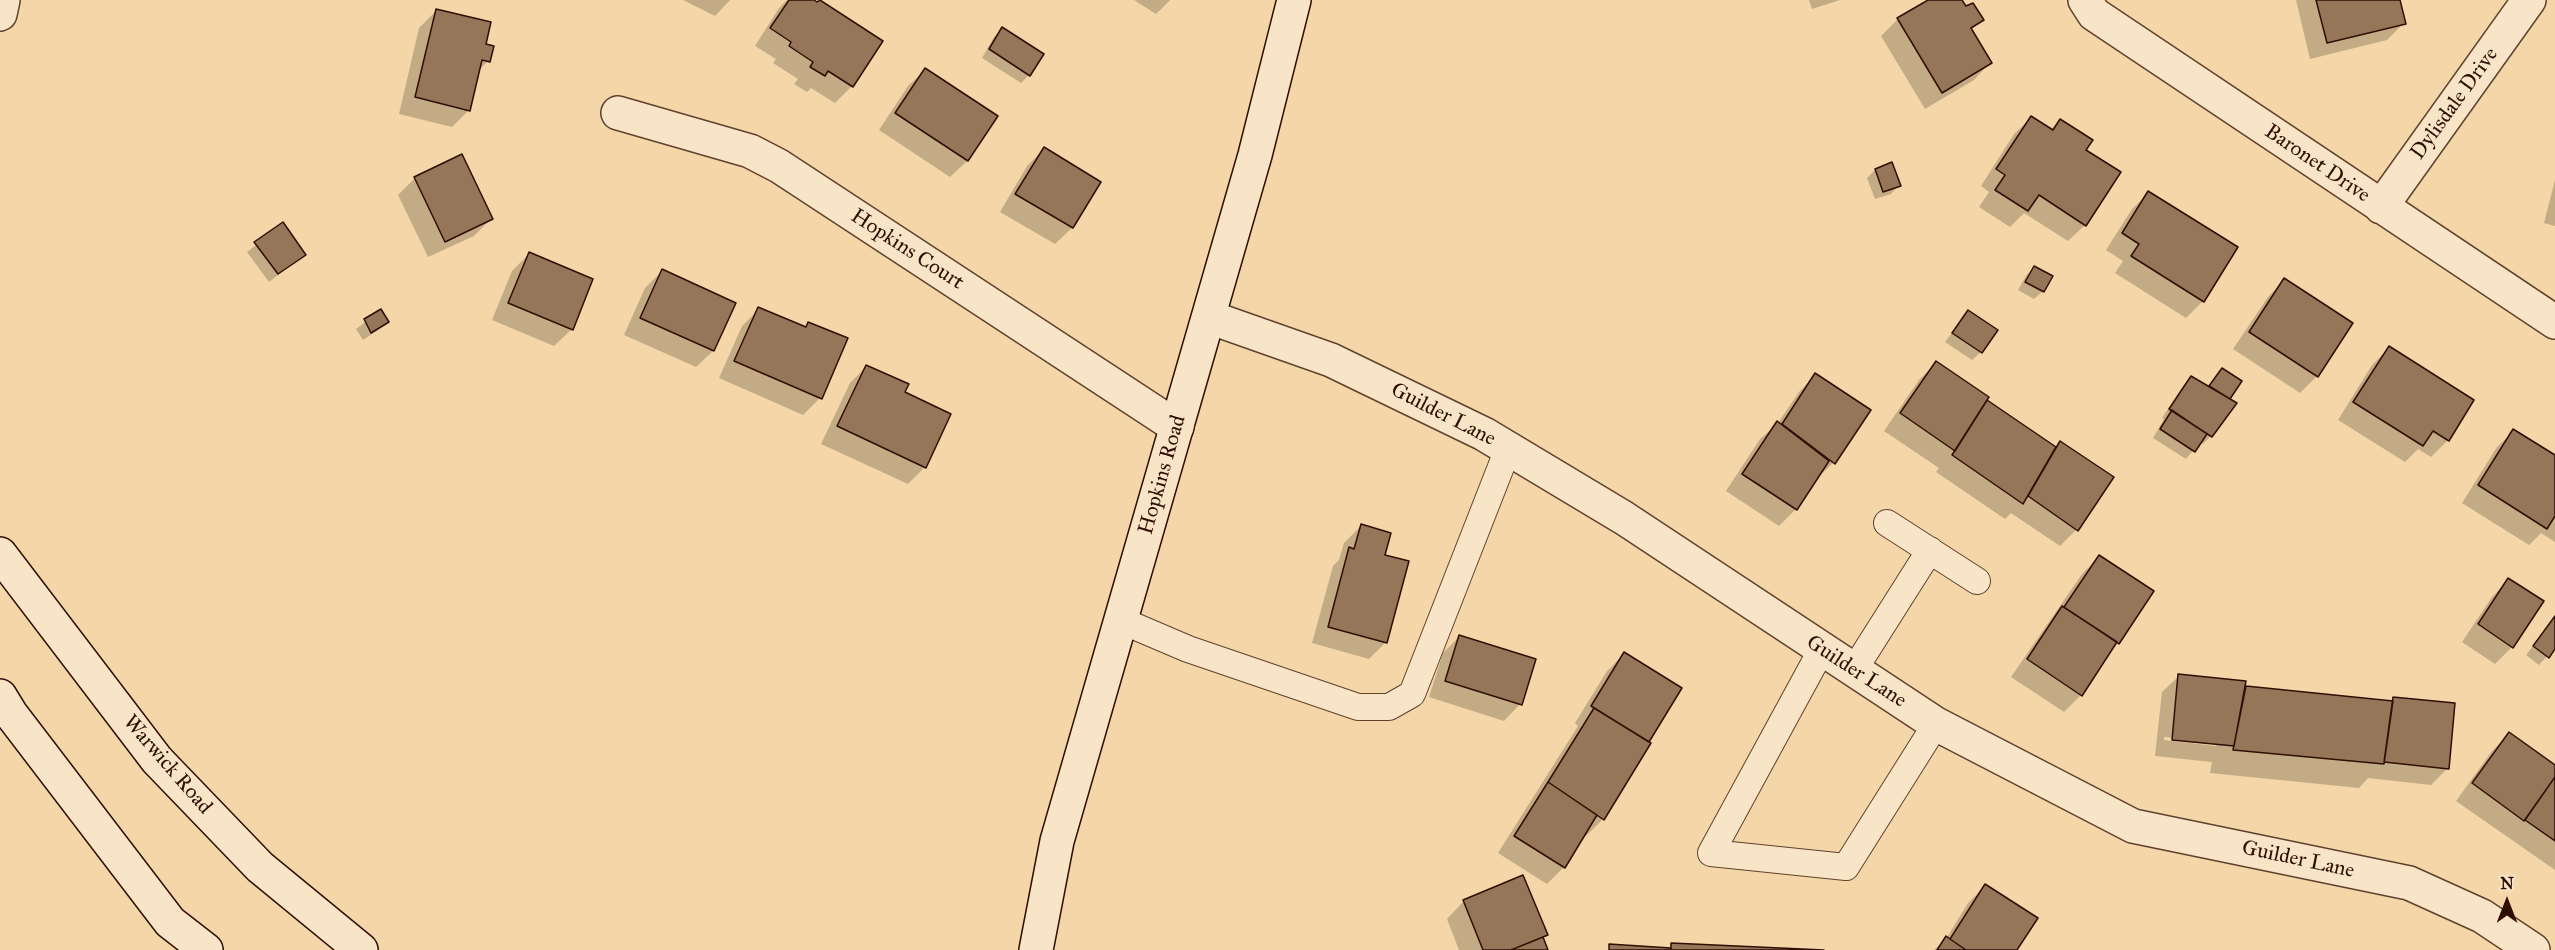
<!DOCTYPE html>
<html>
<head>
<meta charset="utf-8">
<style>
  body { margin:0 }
  #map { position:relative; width:2555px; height:950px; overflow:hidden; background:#f4d6a8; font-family:"IM FELL Great Primer",serif }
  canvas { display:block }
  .north { position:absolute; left:2477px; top:872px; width:60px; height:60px; -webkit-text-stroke:4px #f8e4c6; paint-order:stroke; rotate:0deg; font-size:16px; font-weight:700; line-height:24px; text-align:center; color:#2f0f04 }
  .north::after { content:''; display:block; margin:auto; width:21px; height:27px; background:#2f0f04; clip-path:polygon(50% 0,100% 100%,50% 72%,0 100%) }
</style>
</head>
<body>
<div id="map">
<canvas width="2555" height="950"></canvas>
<div class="north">N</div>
</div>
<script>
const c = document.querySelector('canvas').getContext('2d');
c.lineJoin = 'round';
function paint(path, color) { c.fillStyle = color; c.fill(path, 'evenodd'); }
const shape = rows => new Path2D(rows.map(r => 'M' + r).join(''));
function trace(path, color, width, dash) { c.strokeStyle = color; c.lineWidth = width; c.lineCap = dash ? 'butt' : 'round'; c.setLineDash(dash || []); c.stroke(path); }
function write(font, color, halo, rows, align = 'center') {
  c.font = font + ' "IM FELL Great Primer",serif'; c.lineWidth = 4.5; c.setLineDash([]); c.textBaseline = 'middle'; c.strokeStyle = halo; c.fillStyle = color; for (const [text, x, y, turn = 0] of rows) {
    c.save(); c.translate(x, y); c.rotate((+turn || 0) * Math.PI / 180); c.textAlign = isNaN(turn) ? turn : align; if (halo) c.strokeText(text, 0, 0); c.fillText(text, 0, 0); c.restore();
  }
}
paint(shape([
  [683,0,730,0,715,16],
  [787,0,811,0,881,42,852,86,835,103,811,88,807,92,794,84,798,79,773,63,776,59,755,46,779,8],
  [1134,0,1170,0,1156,14],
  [1809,0,1840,0,1812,9],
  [1931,0,1961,0,1966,8,1982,20,1971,30,1990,63,1974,80,1925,109,1881,36,1898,19],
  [2296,0,2399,0,2404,23,2387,40,2310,59],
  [436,11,484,45,488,61,478,71,469,110,452,127,399,114,419,28],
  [1002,29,1029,75,1021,83,982,58,994,37],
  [925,70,996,117,967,161,950,177,879,130,908,86],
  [2031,118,2050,130,2060,120,2084,150,2085,225,2068,241,2024,213,2010,227,1979,207,1989,192,1981,186,2014,134],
  [1044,149,1099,182,1072,228,1055,244,1000,212,1027,166],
  [1875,170,1899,185,1891,194,1875,199,1867,178],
  [415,178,491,219,474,236,428,257,398,195],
  [2555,180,2555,226,2544,223],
  [2149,193,2203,301,2186,318,2115,273,2123,261,2106,250,2132,209],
  [283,224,304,255,269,282,247,252],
  [529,254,592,280,571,330,554,346,492,320,512,271],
  [2034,267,2043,291,2034,299,2018,290,2026,276],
  [662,271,734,303,713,351,696,367,624,335,645,288],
  [2284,280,2317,376,2300,393,2233,349,2268,297],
  [759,309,804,328,809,323,820,398,803,415,719,378,742,326],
  [380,311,387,322,378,330,363,340,356,329],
  [1968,312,1981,352,1972,360,1945,342],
  [2389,348,2448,440,2431,457,2418,449,2405,462,2338,420,2372,365],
  [1936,363,1985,401,2055,448,2060,443,2076,530,2060,546,2011,513,2005,519,1936,472,1939,468,1884,431,1919,380],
  [867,366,903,393,925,467,908,484,821,444,850,383],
  [2222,369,2228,399,2211,436,2203,444,2200,442,2186,459,2153,438,2164,419,2162,418,2183,386,2192,377,2207,387],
  [1816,375,1833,463,1816,479,1796,509,1779,526,1726,491,1760,439,1778,423,1799,392],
  [2514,431,2555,457,2555,542,2541,533,2529,545,2462,503,2497,447],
  [1361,526,1383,556,1386,642,1369,659,1312,643,1333,566,1339,560,1344,543],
  [2099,557,2152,591,2081,695,2064,712,2011,677,2082,574],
  [2508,580,2512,647,2495,664,2462,642,2492,597],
  [2555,618,2555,647,2539,665,2526,655],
  [1460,636,1520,704,1504,721,1429,697,1443,653],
  [1624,654,1603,819,1586,836,1583,834,1564,867,1547,884,1498,853,1578,726,1575,723,1607,671],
  [2179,676,2243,692,2246,688,2390,702,2393,699,2448,768,2431,785,2368,778,2359,788,2210,773,2212,762,2155,756,2162,692],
  [2164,737,2216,743,2216,746,2164,740],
  [2509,734,2555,767,2555,870,2456,801,2492,751],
  [1522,877,1546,934,1542,939,1547,950,1459,950,1447,919,1463,902],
  [1985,886,2015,950,1934,950,1946,939,1968,903]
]), '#0003');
const building = shape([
  [789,0,814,0,817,2,820,0,883,41,853,87,828,71,825,76,810,67,813,62,789,46,791,42,770,28,789,0],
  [1928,0,1962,0,1966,6,1973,3,1984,20,1971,28,1992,63,1942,93,1897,18,1928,0],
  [2316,0,2400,0,2406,24,2327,43,2316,0],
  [436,9,491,22,486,44,494,46,490,62,482,60,470,111,415,97,436,9],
  [1002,27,1044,54,1030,76,989,49,1002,27],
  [925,68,998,116,968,161,895,113,925,68],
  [2031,116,2053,130,2060,119,2093,140,2086,150,2121,172,2086,226,2039,195,2028,211,1995,190,2005,175,1996,169,2031,116],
  [1044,147,1101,182,1073,228,1015,194,1044,147],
  [462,154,493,219,445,242,414,177,462,154],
  [1892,162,1901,186,1883,192,1875,169,1892,162],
  [2148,191,2238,247,2204,302,2131,256,2139,244,2122,233,2148,191],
  [283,222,306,255,278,274,254,242,283,222],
  [529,252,593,279,573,330,508,303,529,252],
  [2034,266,2053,276,2044,292,2025,282,2034,266],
  [662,269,736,303,714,351,640,318,662,269],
  [2284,278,2353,323,2318,377,2249,332,2284,278],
  [758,307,806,327,808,322,848,338,822,399,734,361,758,307],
  [381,309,389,322,371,333,364,319,381,309],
  [1968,310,1998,330,1982,353,1952,333,1968,310],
  [2389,346,2474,400,2449,441,2433,431,2423,446,2353,402,2389,346],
  [1936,361,1989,397,1955,451,1900,413,1936,361],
  [866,365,909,384,905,392,951,414,926,468,837,426,866,365],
  [2222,368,2242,381,2230,399,2209,386,2222,368],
  [1815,373,1871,410,1835,464,1782,424,1815,373],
  [2191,376,2237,403,2212,437,2169,409,2191,376],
  [1987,400,2056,447,2023,504,1952,455,1987,400],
  [2172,410,2207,434,2195,452,2160,429,2172,410],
  [1777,421,1829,461,1797,510,1742,474,1777,421],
  [2513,429,2555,455,2555,516,2547,529,2478,485,2513,429],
  [2060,441,2114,477,2078,531,2028,496,2060,441],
  [1361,524,1391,533,1385,555,1409,561,1387,643,1328,627,1349,547,1354,549,1361,524],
  [2099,555,2154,591,2119,644,2064,607,2099,555],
  [2508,578,2544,601,2513,648,2478,624,2508,578],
  [2062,606,2117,642,2082,696,2027,659,2062,606],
  [2555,616,2555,649,2549,658,2533,646,2555,616],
  [1459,635,1536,659,1522,705,1445,681,1459,635],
  [1624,652,1682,688,1649,742,1591,706,1624,652],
  [2178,674,2246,681,2234,746,2172,740,2178,674],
  [2246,686,2393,701,2384,764,2233,750,2246,686],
  [2393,697,2455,703,2449,769,2384,762,2393,697],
  [1594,708,1651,743,1604,820,1548,782,1594,708],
  [2509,732,2555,765,2555,777,2524,821,2472,783,2509,732],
  [2555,777,2555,841,2525,820,2555,777],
  [1548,782,1597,815,1565,868,1514,836,1548,782],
  [1523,875,1548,935,1511,950,1483,950,1463,900,1523,875],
  [1985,884,2038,918,2017,950,1966,950,1950,939,1985,884],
  [1946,936,1950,939,1966,950,1937,950,1946,936],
  [1543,937,1548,950,1511,950,1543,937],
  [1671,943,1824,950,1671,950,1671,943],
  [1609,944,1671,948,1671,950,1609,950,1609,944]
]);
paint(building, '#957659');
trace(building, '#2f0f04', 1.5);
const service = shape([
  [1887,523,1977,581],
  [1120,620,1188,649,1358,707,1389,707,1412,694,1508,449],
  [1822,649,1711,853,1846,867,1936,724],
  [1854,670,1930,550]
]);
const minor = shape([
  [2085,0,2094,14,2555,322],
  [0,14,3,0],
  [618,113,750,151,779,166,1177,427],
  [2381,207,2529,0],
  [1209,317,1331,360,1484,434,1624,518,1936,724,2133,826,2409,883,2482,916,2533,950]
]);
const secondary = shape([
  [0,554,157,760,260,867,361,950],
  [0,696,11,714,170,922,206,950],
  [1036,950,1057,841,1255,155,1294,0]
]);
trace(service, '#60412d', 28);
trace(minor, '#60412d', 36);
trace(secondary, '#2f0f04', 36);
trace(service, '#f8e4c6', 26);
trace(minor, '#f8e4c6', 33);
trace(secondary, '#f8e4c6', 33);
write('21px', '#2f0f04', '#f8e4c6', [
  ["Dylisdale Drive",2455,104,-54],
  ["Baronet Drive",2317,164,34],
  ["Hopkins Court",907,250,33],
  ["Guilder Lane",1443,415,27],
  ["Hopkins Road",1163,475,-74],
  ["Guilder Lane",1856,672,33],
  ["Warwick Road",167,765,49],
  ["Guilder Lane",2298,860,12]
]);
</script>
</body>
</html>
